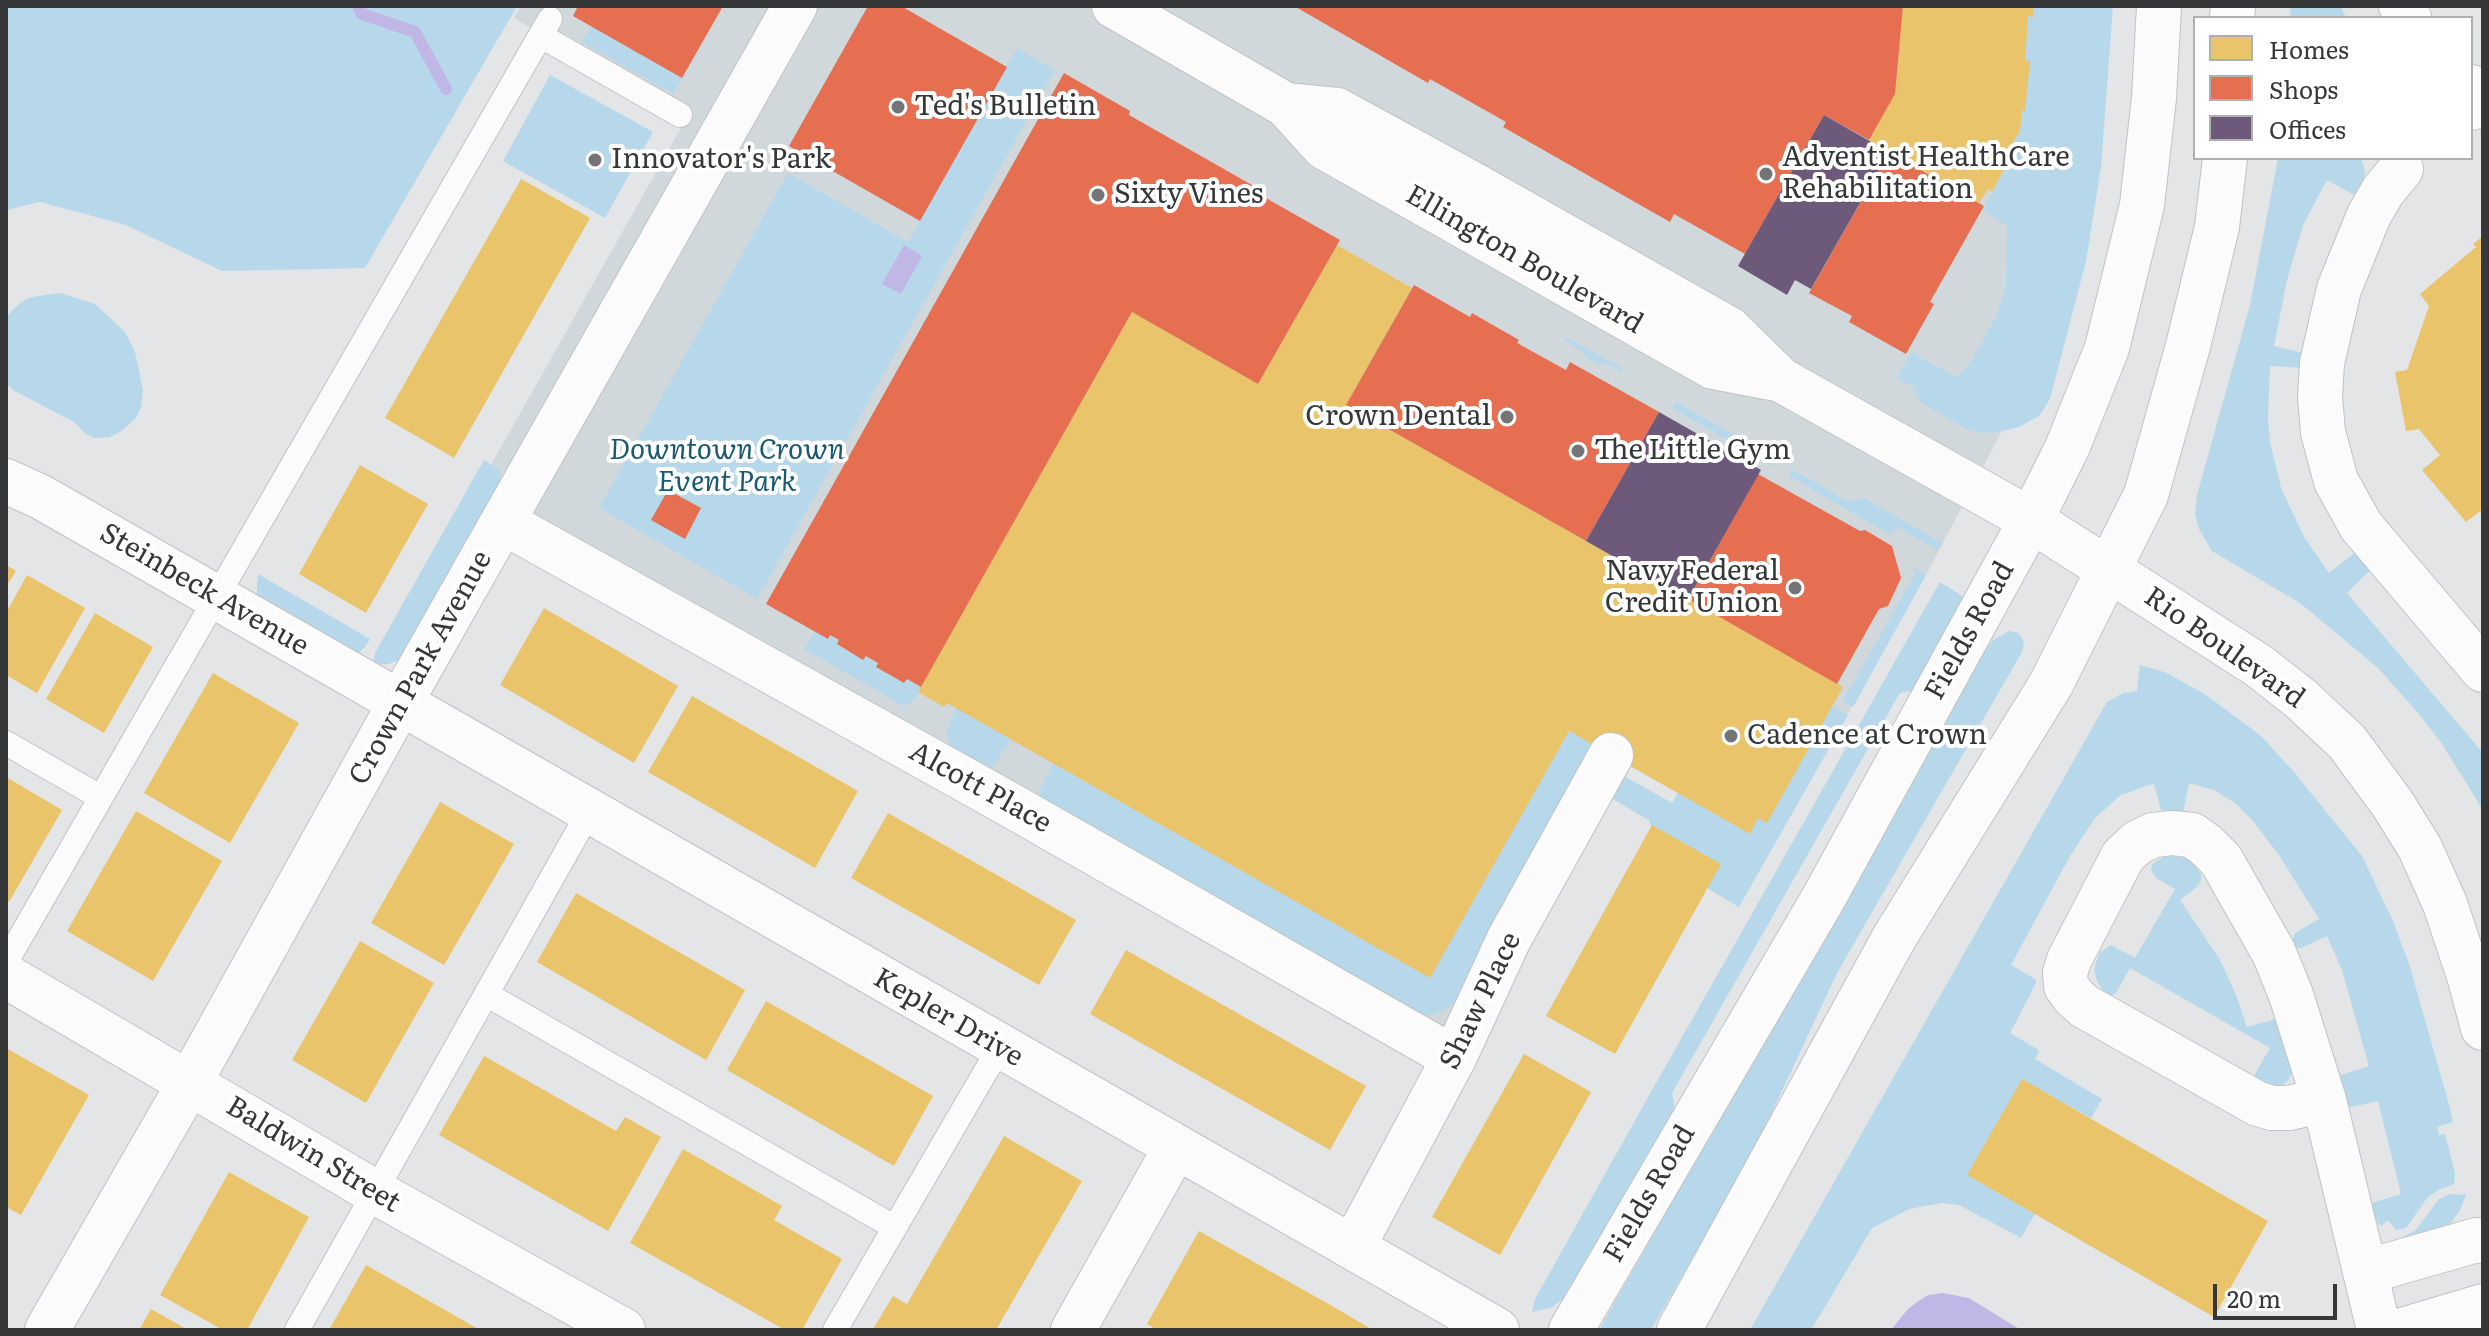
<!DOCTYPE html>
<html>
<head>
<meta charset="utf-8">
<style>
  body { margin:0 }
  #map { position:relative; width:2489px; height:1336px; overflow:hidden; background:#e3e5e7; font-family:Literata,serif }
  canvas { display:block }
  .frame { position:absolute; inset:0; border:8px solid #353738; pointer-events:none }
  .legend { position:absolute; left:2193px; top:16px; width:280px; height:144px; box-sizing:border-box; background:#fff; border:2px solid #aeafaf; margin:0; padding:10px 14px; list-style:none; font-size:24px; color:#353738 }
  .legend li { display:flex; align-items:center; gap:16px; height:40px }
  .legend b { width:40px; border:2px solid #aeafaf }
  .scale { position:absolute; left:2213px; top:1284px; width:124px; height:36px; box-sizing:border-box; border:4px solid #353738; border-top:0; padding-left:10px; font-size:24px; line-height:28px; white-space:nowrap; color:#353738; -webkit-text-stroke:6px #fff; paint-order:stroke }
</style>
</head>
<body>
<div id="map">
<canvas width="2489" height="1336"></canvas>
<div class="frame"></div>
<ul class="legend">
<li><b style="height:22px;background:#e9c46a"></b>Homes</li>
<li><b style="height:22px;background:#e76f51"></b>Shops</li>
<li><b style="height:22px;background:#6d597a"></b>Offices</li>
</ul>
<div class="scale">20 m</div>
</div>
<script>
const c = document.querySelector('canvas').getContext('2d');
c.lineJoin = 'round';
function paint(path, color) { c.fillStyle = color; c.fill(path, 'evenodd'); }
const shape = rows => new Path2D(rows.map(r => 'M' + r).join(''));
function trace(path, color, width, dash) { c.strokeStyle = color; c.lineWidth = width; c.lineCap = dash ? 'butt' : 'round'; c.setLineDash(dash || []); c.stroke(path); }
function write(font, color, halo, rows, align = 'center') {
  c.font = font + ' Literata,serif'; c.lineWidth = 8; c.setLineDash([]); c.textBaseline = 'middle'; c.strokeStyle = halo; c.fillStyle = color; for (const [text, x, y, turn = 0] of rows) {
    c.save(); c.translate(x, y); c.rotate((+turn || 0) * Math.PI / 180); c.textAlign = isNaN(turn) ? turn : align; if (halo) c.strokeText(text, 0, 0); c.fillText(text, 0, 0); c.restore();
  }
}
paint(shape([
  [521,6,2074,6,2023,391,1926,575,1773,847,1614,757,1451,1059,469,504,686,119,514,18]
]), '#d0d8dc');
paint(shape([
  [6,6,517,6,365,268,222,271,126,225,40,202,6,210],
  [2034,6,2113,6,2101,167,2086,261,2050,399,2039,416,2019,427,1999,432,1982,433,1966,429,1920,402,1912,386,1897,378,1911,352,1957,378,1972,360,1997,315,2006,286,2007,226,1983,210,2016,147,2012,144,2020,131,2022,110,2025,110,2030,62,2025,61,2028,16,2033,16],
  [2291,6,2341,6,2346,18,2290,18],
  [591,26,682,78,673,94,582,42],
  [1017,48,1055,70,757,599,599,508,788,173,908,242],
  [550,75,653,132,605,218,503,161],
  [2278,158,2361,158,2365,171,2363,186,2354,195,2327,180,2303,225,2287,280,2274,346,2303,353,2302,368,2270,366,2268,418,2270,442,2281,488,2304,537,2329,573,2353,554,2359,554,2370,570,2347,593,2483,753,2483,810,2442,744,2419,714,2378,668,2300,603,2212,551,2199,529,2195,514,2197,495,2250,305],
  [60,293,95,304,125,332,135,352,143,390,141,408,135,419,123,430,110,437,95,438,86,434,74,422,13,390,6,383,6,317,21,302,32,297],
  [1566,337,1623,369,1621,372,1604,362,1601,366,1583,355,1584,352,1564,340],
  [1676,402,1776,459,1772,466,1672,408],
  [484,460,500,470,500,485,400,659,389,664,373,665,375,653],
  [1792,469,1847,501,1864,498,1942,543,1938,550,1897,527,1891,535,1789,476],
  [1913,567,1926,575,1853,707,1843,701,1915,574],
  [258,574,370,639,365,647,354,656,256,600],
  [1940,582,1964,597,1914,690,1900,693,1894,703,1672,1093,1675,1110,1570,1295,1550,1308,1532,1312,1535,1299,1660,1076],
  [815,631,827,639,830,635,839,640,837,645,863,659,866,656,904,683,907,679,921,687,920,692,913,701,904,706,804,649],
  [2009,631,2019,633,2024,642,2022,652,1837,973,1752,1155,1651,1330,1599,1330,1985,650,1993,640],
  [2140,665,2167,673,2206,695,2260,735,2294,772,2362,856,2393,921,2409,964,2450,1108,2453,1122,2437,1127,2439,1135,2445,1134,2455,1173,2454,1184,2438,1190,2427,1198,2406,1228,2396,1230,2388,1220,2381,1226,2376,1220,2372,1215,2372,1203,2401,1194,2378,1101,2347,1108,2338,1076,2369,1066,2342,970,2327,936,2301,948,2296,947,2292,941,2295,933,2319,919,2279,855,2252,820,2235,803,2214,790,2189,783,2183,812,2162,814,2154,784,2149,785,2121,795,2095,818,2070,856,2011,965,2035,979,2036,983,2010,1033,2039,1050,2035,1059,2102,1099,2091,1118,2022,1080,1968,1175,2035,1214,2021,1238,1959,1205,1942,1203,1909,1209,1872,1228,1811,1330,1750,1330,2107,702,2123,693,2137,691],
  [1832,706,1848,715,1739,907,1707,888,1649,823,1650,821,1611,798,1624,776,1672,803,1678,793,1750,833,1758,818,1767,823],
  [956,708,1011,739,993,767,987,770,950,749,947,730],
  [1569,731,1597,747,1457,1003,1432,1015,1420,1015,1359,978,1041,801,1039,791,1053,764,1430,977],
  [2167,855,2186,858,2196,866,2201,874,2201,880,2198,886,2180,900,2220,960,2236,995,2247,1027,2276,1019,2293,1070,2288,1081,2281,1086,2269,1086,2256,1079,2255,1074,2270,1048,2130,968,2116,993,2111,996,2104,992,2097,981,2094,970,2099,953,2111,945,2135,958,2175,889,2156,878,2151,869,2153,863],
  [2450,1194,2466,1195,2460,1210,2450,1224,2438,1233,2411,1239,2402,1237,2415,1231,2439,1199]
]), '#b6d8ea');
paint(shape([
  [904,245,922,256,901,294,882,284],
  [1943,1293,1969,1298,2021,1330,1891,1330,1907,1310,1917,1302,1928,1295]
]), '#c1b7e7');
paint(shape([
  [1903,6,2034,6,2033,17,2028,16,2025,61,2030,61,2025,111,2022,110,2020,131,2012,144,2016,147,1992,192,1988,189,1979,203,1869,140,1895,94],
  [521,179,590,218,454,458,385,418],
  [2483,236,2483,509,2466,522,2422,470,2440,455,2419,429,2406,431,2395,372,2407,370,2429,306,2420,294,2476,247,2473,244],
  [1337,245,1412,288,1346,405,1843,687,1767,823,1758,818,1750,834,1569,731,1430,978,947,703,944,707,918,692,1132,312,1258,384],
  [360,465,428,504,366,613,299,574],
  [6,565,16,571,6,587],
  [27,575,85,608,37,693,6,675,6,613],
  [544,608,678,686,634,763,500,685],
  [95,613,153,647,104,733,46,699],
  [213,673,299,723,230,843,144,793],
  [692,696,858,791,815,868,648,772],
  [6,777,62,810,9,902,6,900],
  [440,802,514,844,444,965,371,923],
  [136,811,222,861,153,981,67,931],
  [888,813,1076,920,1039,985,851,878],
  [1652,825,1721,864,1615,1054,1546,1016],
  [576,893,745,990,706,1060,537,962],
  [360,941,434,983,366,1103,292,1060],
  [1126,950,1366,1086,1330,1150,1090,1014],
  [766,1001,933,1096,894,1166,727,1070],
  [6,1048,89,1095,21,1215,6,1207],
  [1524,1054,1591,1092,1500,1255,1432,1217],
  [484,1056,616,1131,625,1117,661,1137,608,1231,439,1135],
  [2022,1079,2268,1221,2214,1317,1967,1175],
  [1004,1136,1082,1181,996,1330,873,1329,893,1296,907,1304],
  [683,1149,782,1206,774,1220,842,1259,802,1330,785,1330,630,1243],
  [229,1172,309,1217,247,1330,223,1330,160,1295],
  [1199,1231,1332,1306,1373,1330,1157,1330,1147,1324],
  [366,1265,408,1289,480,1330,329,1330],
  [151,1309,188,1330,139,1330]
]), '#e9c46a');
paint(shape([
  [578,6,723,6,682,78,573,16],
  [868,6,901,6,1007,67,920,221,789,146],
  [1294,6,1903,6,1895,94,1869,140,1824,115,1745,254,1674,214,1670,222,1503,127,1506,122,1430,79,1428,83],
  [1064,73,1130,111,1129,115,1266,193,1264,197,1340,240,1258,384,1132,312,921,687,907,679,904,683,876,667,878,663,866,656,863,660,837,644,839,640,830,635,828,639,766,604],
  [1889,152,1984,206,1930,302,1934,304,1906,354,1849,322,1852,316,1809,293],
  [1414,285,1470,317,1472,313,1519,340,1517,343,1566,370,1570,362,1659,412,1586,541,1346,405],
  [1758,474,1860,531,1865,530,1892,546,1901,578,1888,606,1879,609,1837,684,1688,599],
  [668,490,701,508,685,539,651,520]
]), '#e76f51');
paint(shape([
  [1824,115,1889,152,1811,289,1795,280,1787,295,1738,266],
  [1659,412,1761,470,1688,599,1586,541]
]), '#6d597a');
trace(shape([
  [358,6,362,14,415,32,446,89]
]), '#c1b7e7', 12);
const lane = shape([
  [541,36,680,115],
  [6,743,100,797],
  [6,962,550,19],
  [486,994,894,1227],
  [297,1330,589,812],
  [835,1330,1000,1047]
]);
const street = shape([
  [2401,6,2409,18],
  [2471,87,2474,99,2471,108],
  [2401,169,2383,191,2369,215,2339,289,2322,363,2320,397,2323,432,2336,481,2361,526,2483,670],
  [6,481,41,497,1497,1330],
  [503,522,1005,802,1454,1058],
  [6,976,375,1192,623,1330],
  [2324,1100,2289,1108,2272,1108,2258,1104,2084,1006,2074,997,2066,986,2065,973,2069,960,2123,856,2137,843,2153,835,2172,833,2192,835,2206,845,2221,860,2274,953,2291,995,2324,1100,2379,1330],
  [1353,1247,1454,1058,1509,939,1611,755],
  [2365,1272,2477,1240,2483,1241],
  [47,1330,190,1082,400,703,795,6],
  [1073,1330,1176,1147],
  [2402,1330,2483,1306]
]);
const secondary = shape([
  [1114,6,1286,105,1324,147,1713,367,1781,380],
  [2232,18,2233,6],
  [1286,105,1337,110,1469,182,1729,329,1781,380,2031,520,2259,666,2301,699,2347,742,2392,803,2420,848,2445,904,2470,979,2483,1028],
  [1571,1330,1823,899,2031,520,2067,448,2107,348,2142,205,2154,98,2159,6],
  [1679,1330,1894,938,2051,684,2146,495,2188,346,2217,227,2225,158]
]);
trace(lane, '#c1c2c4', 26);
trace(street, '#c1c2c4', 46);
trace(secondary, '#c1c2c4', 46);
trace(lane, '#fbfbfb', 24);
trace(street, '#fbfbfb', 44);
trace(secondary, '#fbfbfb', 44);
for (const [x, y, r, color] of [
  [898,107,8,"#727475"],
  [595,160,8,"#727475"],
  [1766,174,8,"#727475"],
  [1098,195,8,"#727475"],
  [1507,417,8,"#727475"],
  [1578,451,8,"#727475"],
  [1795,588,8,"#727475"],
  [1731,736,8,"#727475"]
]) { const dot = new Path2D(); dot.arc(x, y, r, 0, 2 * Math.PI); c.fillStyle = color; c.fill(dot); trace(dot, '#fff', 3); }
write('28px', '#353738', '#fff', [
  ["Ted's Bulletin",914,107],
  ["Adventist HealthCare",1782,158],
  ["Rehabilitation",1782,190],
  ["Innovator's Park",611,160],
  ["Sixty Vines",1114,195],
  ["Crown Dental",1491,417,"right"],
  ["The Little Gym",1594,451],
  ["Navy Federal",1779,572,"right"],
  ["Credit Union",1779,604,"right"],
  ["Cadence at Crown",1747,736]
], 'left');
write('28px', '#353738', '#fff', [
  ["Ellington Boulevard",1524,260,30],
  ["Steinbeck Avenue",204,590,30],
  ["Fields Road",1970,631,-61],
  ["Rio Boulevard",2224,648,35],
  ["Crown Park Avenue",421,668,-61],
  ["Alcott Place",980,788,29],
  ["Shaw Place",1481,1001,-64],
  ["Kepler Drive",948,1018,30],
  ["Baldwin Street",313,1155,31],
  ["Fields Road",1650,1194,-60]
]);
write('italic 28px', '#1a5974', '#fff', [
  ["Downtown Crown",727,451],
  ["Event Park",727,483]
]);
</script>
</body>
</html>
